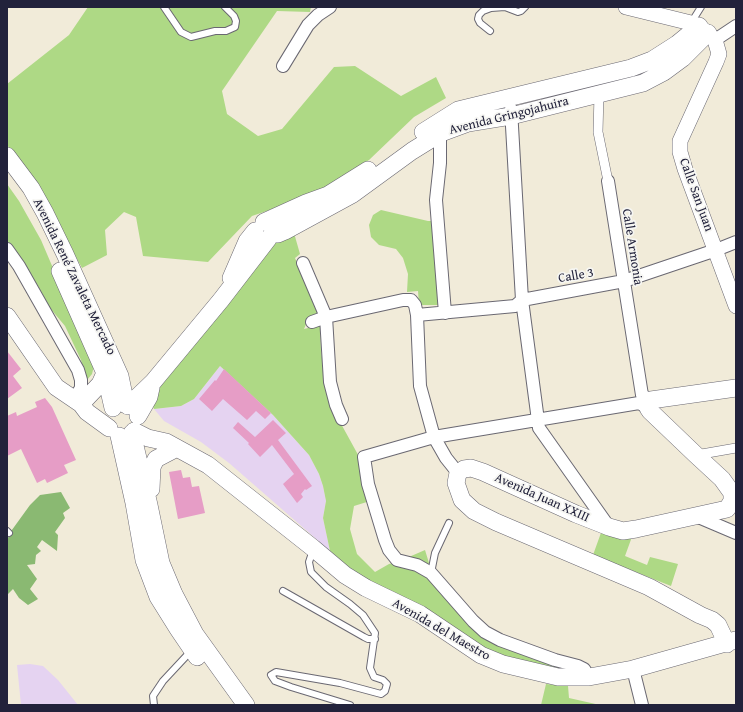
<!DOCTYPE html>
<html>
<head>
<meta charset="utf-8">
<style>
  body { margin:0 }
  #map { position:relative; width:743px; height:712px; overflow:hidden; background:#f1ebd9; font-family:"Gentium Book Plus",serif }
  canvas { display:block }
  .frame { position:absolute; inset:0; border:8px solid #22223b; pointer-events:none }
</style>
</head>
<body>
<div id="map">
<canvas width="743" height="712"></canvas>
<div class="frame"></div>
</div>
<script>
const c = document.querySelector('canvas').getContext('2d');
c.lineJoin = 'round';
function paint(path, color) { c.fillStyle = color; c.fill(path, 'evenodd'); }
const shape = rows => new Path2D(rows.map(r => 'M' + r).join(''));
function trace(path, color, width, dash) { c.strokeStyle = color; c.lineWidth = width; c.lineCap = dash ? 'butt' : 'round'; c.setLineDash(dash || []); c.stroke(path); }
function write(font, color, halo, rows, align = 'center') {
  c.font = font + ' "Gentium Book Plus",serif'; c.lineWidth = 3.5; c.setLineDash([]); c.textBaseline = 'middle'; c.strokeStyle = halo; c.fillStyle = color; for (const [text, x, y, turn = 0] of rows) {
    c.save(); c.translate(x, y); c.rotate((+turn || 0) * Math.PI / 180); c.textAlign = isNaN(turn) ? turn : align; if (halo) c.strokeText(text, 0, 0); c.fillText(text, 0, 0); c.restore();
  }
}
paint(shape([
  [220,366,273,415,309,455,319,474,323,486,326,501,323,518,330,551,229,463,201,442,164,421,154,409,181,406,194,399],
  [30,664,43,666,58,680,78,705,21,705,17,665]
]), '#e5d3f1');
paint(shape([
  [88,7,311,7,310,12,277,11,222,91,227,114,258,136,282,129,334,67,355,66,401,96,436,77,446,98,414,117,369,160,311,196,252,216,208,262,143,256,136,217,124,212,105,230,107,255,82,268,30,174,7,145,7,84,69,35],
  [7,184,19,201,41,240,91,357,94,366,92,374,87,380,81,360,65,326,50,308,38,286,7,240],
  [381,210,428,221,434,221,439,305,419,305,418,291,407,292,408,274,403,258,396,249,379,245,371,237,369,225,373,215],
  [294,233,300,254,295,258,320,315,308,320,304,329,320,325,321,352,328,392,334,411,362,462,370,501,354,506,350,529,357,554,375,572,389,564,402,560,425,550,429,563,431,577,473,626,578,671,555,670,490,652,357,575,330,551,323,518,326,501,323,486,319,474,309,455,273,415,220,366,194,399,181,406,154,409,151,402,153,391,267,248],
  [602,530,633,534,625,556,647,565,650,557,678,564,671,586,593,555],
  [546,684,568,686,569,698,600,705,541,705]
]), '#aed985');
paint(shape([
  [61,492,70,508,63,513,65,518,55,532,58,535,57,551,42,540,37,547,41,551,36,555,35,564,27,565,37,579,30,589,38,599,28,605,19,598,13,589,7,595,7,543,9,534,30,505,40,495]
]), '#8ab972');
paint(shape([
  [7,351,21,369,13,376,22,388,7,399],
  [224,369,271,413,265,419,256,411,247,420,223,399,212,411,199,399,215,380,216,381],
  [45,398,52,407,76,460,64,465,68,473,47,483,45,479,37,483,21,449,7,456,7,416,16,412,17,416,37,407,35,402],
  [273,420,286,433,278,440,312,486,306,490,305,489,301,494,303,497,297,503,283,484,294,474,272,445,260,457,248,444,249,443,233,428,238,422,255,437],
  [181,470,183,478,190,477,192,487,199,486,205,513,178,519,169,472]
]), '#e69dc6');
const service = shape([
  [164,7,181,32,191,37,215,31,226,31,235,27,236,21,234,16,225,7],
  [691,23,701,7],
  [490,31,480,23,478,19,479,15,483,11,491,8,505,7,518,12,521,11,525,7],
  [7,531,9,533],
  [313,550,309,562,311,572,326,587,350,604,363,615,375,633,370,668,374,677,383,680,387,684,385,691,381,694,340,683,276,672,271,675,275,681,291,687,350,705],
  [431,573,435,553,449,523],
  [283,591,364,637,368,639,375,639],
  [154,705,153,696,163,681,191,651]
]);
const pedestrian = shape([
  [599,94,598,132,608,181],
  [696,455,736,448]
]);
const minor = shape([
  [715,40,736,26],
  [283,66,308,25,318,15,330,7],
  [511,109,522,300,539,428,609,527],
  [440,128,440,163,436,200,445,313],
  [608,181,642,395,651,400],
  [7,249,19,266,78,370,81,380,81,388,74,399],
  [303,263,326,317,330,382,336,405,342,419],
  [417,315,515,306,522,300,624,281,716,250,736,242],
  [312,322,326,317,403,300,411,300,415,305,417,315,420,386,434,437,446,458,458,473],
  [696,516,736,533],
  [633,669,642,705],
  [589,677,584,669,578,666,555,660,500,640,485,632,473,621,431,573,417,565,397,560,389,550,385,540,368,484,364,457,434,437,639,403,648,408]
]);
const tertiary = shape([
  [626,7,691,23,699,26,715,40,719,54,716,62,680,141,680,152,685,169,736,306]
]);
const secondary = shape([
  [423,132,458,110,631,68,652,60,677,44,699,26],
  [7,156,31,188,45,213,65,254,120,376,126,405],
  [264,222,306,203,328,195,368,170],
  [272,234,278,234,285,231,353,194,412,151,441,133,468,123,511,116,643,83,664,72,683,58,708,33],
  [60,271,105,373,113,408],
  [231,278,247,241,255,231],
  [7,316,56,387,81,404,87,412,109,428],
  [81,404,100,384,105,373],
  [128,406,153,382,221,300,268,239],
  [138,416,149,397,151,388],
  [134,431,148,438,166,442,208,465,313,548,345,575,366,588,420,614,481,655,503,664,558,677,589,677,633,669,736,640],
  [132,433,149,505,161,563,174,594,195,634,246,705],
  [119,436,134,503,144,560,158,597,178,629,197,657],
  [151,489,152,467,156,459,177,448],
  [727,644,718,625,712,620,700,615,649,587,496,522,474,511,462,500,456,483,458,473,464,469,471,468,483,472,576,514,609,527,623,531,636,529,727,509,732,501,732,493,722,479,696,455,650,411,648,408,649,403,651,400,736,388]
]);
trace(service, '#6a6872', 8);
trace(pedestrian, '#6a6872', 10);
trace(minor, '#6a6872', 14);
trace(tertiary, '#6a6872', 16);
trace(secondary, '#6a6872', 18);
trace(service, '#fff', 6);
trace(pedestrian, '#fff', 9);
trace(minor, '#fff', 12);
trace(tertiary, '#fff', 15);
trace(secondary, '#fff', 17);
write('13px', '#22223b', '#f6f6f2', [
  ["Avenida Gringojahuira",509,116,-14],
  ["Calle San Juan",696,195,70],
  ["Calle Armonia",632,247,81],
  ["Calle 3",576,276,-10],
  ["Avenida René Zavaleta Mercado",74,277,64],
  ["Avenida Juan XXIII",542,498,24],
  ["Avenida del Maestro",441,630,30]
]);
</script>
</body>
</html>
